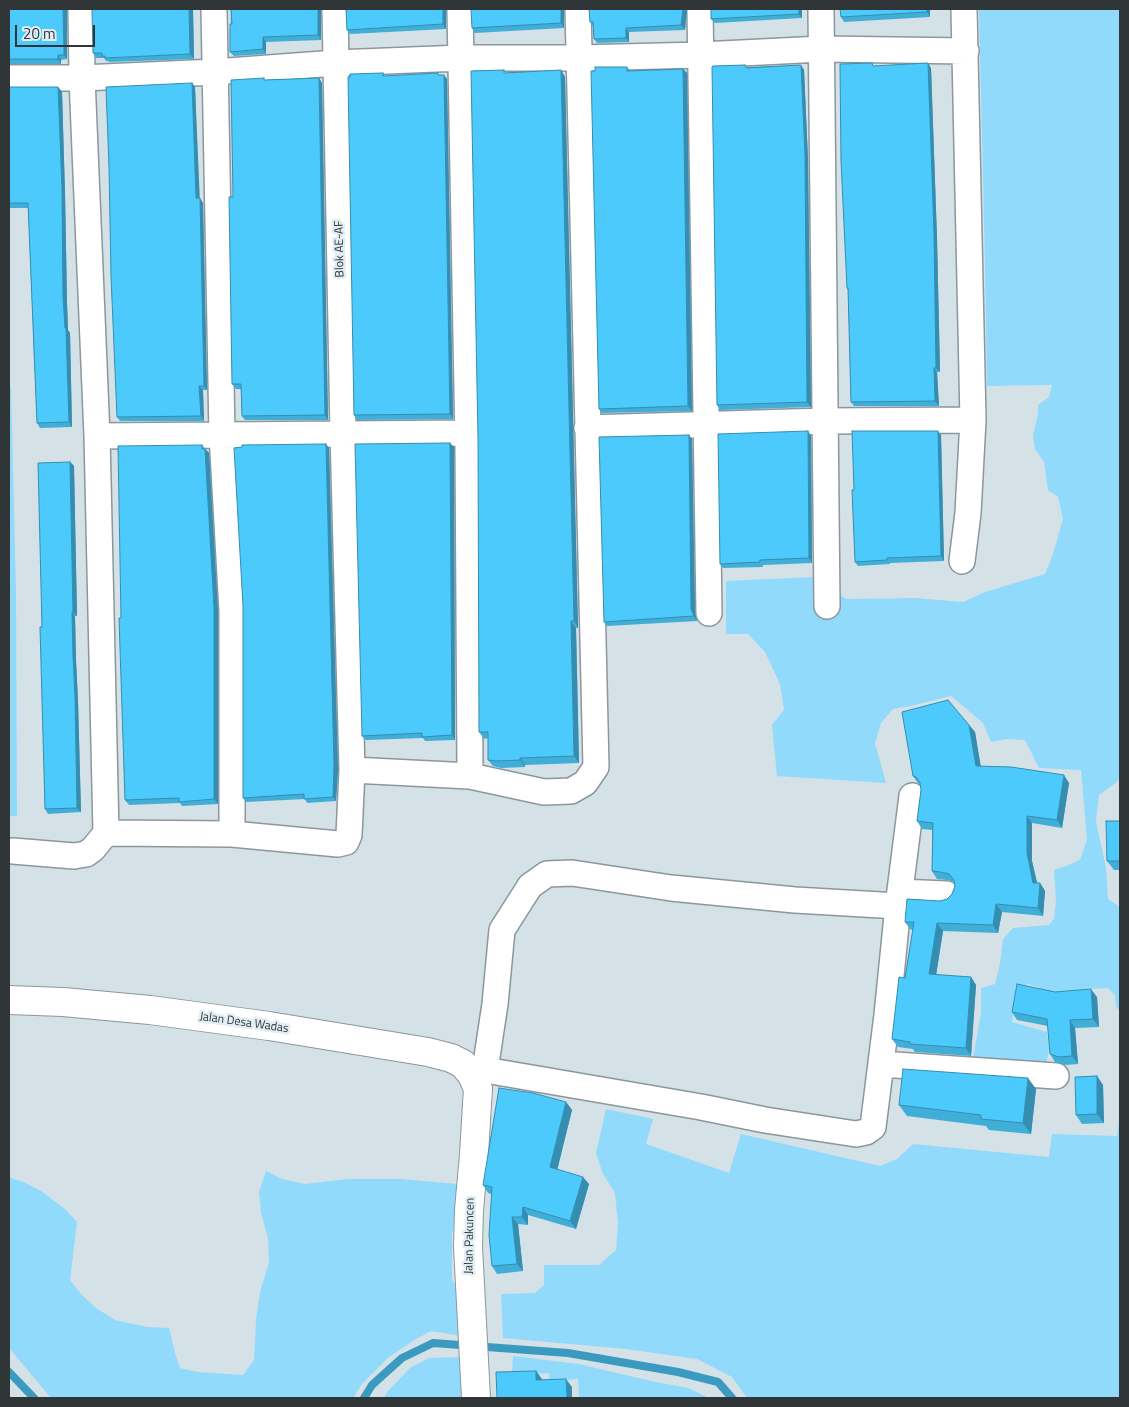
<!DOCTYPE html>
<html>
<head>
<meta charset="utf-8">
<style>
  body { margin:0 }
  #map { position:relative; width:1129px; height:1407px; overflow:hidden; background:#d4e1e7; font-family:"Titillium Web",sans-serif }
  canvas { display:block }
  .frame { position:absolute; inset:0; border:10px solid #303638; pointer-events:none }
  .scale { position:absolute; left:15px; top:25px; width:80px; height:22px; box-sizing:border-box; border:2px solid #303638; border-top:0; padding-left:6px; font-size:15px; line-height:18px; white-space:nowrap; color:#303638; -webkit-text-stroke:4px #e1eef4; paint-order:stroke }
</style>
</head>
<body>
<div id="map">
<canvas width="1129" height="1407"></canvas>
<div class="frame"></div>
<div class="scale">20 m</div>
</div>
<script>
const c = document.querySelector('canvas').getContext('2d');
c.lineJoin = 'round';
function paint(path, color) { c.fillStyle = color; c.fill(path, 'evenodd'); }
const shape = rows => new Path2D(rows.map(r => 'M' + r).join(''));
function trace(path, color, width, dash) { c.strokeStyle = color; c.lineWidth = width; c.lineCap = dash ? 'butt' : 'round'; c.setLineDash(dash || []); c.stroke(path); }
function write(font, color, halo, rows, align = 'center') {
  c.font = font + ' "Titillium Web",sans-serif'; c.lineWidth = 5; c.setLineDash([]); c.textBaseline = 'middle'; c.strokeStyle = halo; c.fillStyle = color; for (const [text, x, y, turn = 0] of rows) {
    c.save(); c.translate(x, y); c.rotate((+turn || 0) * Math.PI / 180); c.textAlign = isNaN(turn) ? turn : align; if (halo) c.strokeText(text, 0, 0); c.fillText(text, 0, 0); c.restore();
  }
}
paint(shape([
  [979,9,1120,9,1120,776,1117,782,1099,795,1096,821,1106,868,1108,899,1120,907,1120,1012,1116,1006,1115,995,1108,988,1086,989,1071,993,1048,996,1038,987,1027,984,1018,989,1012,1022,1047,1032,1049,1048,1046,1067,972,1064,981,1013,981,988,995,984,1000,964,1003,939,1013,928,1049,925,1054,919,1056,902,1054,870,1066,866,1080,860,1087,840,1081,770,1039,768,1025,740,1007,739,991,742,983,723,951,696,911,706,893,709,881,723,875,743,886,783,777,776,772,725,784,710,780,684,765,652,748,634,726,634,726,581,813,577,846,599,915,598,963,602,985,592,1045,574,1053,554,1063,519,1058,497,1048,490,1044,462,1035,449,1033,435,1038,414,1038,405,1049,397,1052,385,987,386,985,265],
  [9,387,11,387,16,591,17,816,9,816],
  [606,1109,653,1119,646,1144,729,1173,741,1134,880,1166,897,1159,913,1144,1049,1157,1052,1134,1117,1136,1120,1113,1120,1398,747,1398,732,1377,697,1359,626,1349,503,1338,501,1294,535,1293,544,1285,544,1265,599,1265,616,1250,618,1224,615,1193,603,1174,596,1153],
  [266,1171,282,1179,305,1184,348,1179,401,1179,458,1184,457,1221,452,1232,452,1280,460,1294,462,1336,431,1331,416,1339,389,1357,362,1384,353,1398,51,1398,9,1348,9,1177,23,1182,41,1191,65,1209,77,1222,70,1280,81,1294,96,1308,115,1320,147,1327,169,1328,175,1353,180,1368,198,1372,243,1375,254,1360,256,1320,260,1292,269,1262,268,1238,261,1213,259,1192],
  [513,1356,579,1364,651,1381,688,1388,709,1398,579,1398,578,1379,549,1381,549,1373,512,1375],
  [459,1357,462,1398,384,1398,388,1391,410,1368,429,1358]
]), '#92dafb');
trace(shape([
  [9,1372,34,1398],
  [364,1398,372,1385,402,1358,433,1343,568,1353,678,1372,718,1382,732,1398]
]), '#3b9abf', 8);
const minor = shape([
  [214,9,222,435,232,611,232,834],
  [460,9,468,445,470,776],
  [700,9,709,613],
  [821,9,827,606],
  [9,78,82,78,215,72,336,63,461,58,579,58,701,55,822,49,966,51],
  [587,428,825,421,973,420],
  [97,436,467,433],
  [962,561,968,513,973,420,964,9],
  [352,770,470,776,544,792,571,791,585,783,596,767,578,9],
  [106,833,232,834,338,844,346,842,349,835,352,770,343,434,335,9],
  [13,851,74,856,86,854,93,849,106,833,97,436,82,78,81,9],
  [900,892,946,894],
  [881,1064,1056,1076],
  [485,1070,495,1004,502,930,530,886,547,874,572,873,671,888,795,900,898,906],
  [472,1075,485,1070,701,1107,765,1120,856,1134,866,1132,873,1127,887,1015,898,906,912,796]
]);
const tertiary = shape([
  [472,1075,478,1089,477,1104,474,1155,469,1210,468,1247,476,1398]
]);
const secondary = shape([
  [9,1000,63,1002,150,1010,269,1026,428,1052,451,1058,463,1064,472,1075]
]);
trace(minor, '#8b979d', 28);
trace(tertiary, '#8b979d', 30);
trace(secondary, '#8b979d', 30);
trace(minor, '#fff', 25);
trace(tertiary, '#fff', 28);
trace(secondary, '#fff', 28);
paint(shape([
  [9,9,67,9,67,59,61,60,61,64,9,64],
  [193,9,194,59,109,62,108,61,106,61,104,58,96,58,93,53],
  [231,9,321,9,321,40,266,42,266,54,234,56,230,52],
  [346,9,446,9,446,29,350,34,347,30],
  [564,9,564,28,475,33,472,28],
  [589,9,687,9,685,30,629,32,629,42,597,43,594,39,593,26,590,22],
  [711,9,802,9,802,18,715,23,711,19],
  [840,9,930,9,930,17,844,22,841,17],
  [801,65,804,70,808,159,811,407,720,410,717,405,747,67],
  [874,66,931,68,937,238,940,372,937,372,939,406,854,406,851,402,848,290,847,288],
  [627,67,630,71,683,69,687,73,692,411,602,413,599,409],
  [561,70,565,77,578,628,576,628,579,763,525,765,525,767,501,768,493,766,488,760,488,738,484,739,479,732,506,73],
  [383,73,385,76,439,75,447,79,453,419,357,420,354,415],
  [319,78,322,83,328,420,245,420,242,416,241,389,236,389,232,384,233,197,265,80],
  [192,83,195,87,199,198,203,203,207,390,203,390,204,421,120,421,117,417],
  [9,87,58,87,62,92,65,193,67,302,68,330,70,333,72,427,40,428,37,423,28,208,9,208],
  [941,435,944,561,890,563,890,564,858,566,855,562],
  [811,436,812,563,763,565,763,567,723,568,720,564],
  [692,439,695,613,697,621,607,626,604,622],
  [202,445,209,453,218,611,218,804,182,806,180,803,129,805,125,800,121,618],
  [454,447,455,740,425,741,423,738,366,740,362,736],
  [329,448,338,770,336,801,307,803,305,799,246,802,243,798],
  [70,462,74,466,77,616,75,616,76,660,78,701,81,812,48,814,45,809,42,627],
  [969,725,975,732,980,766,1069,783,1062,828,1032,823,1032,861,1037,883,1040,883,1045,891,1043,916,1002,912,998,933,943,931,936,975,971,977,976,985,971,1056,915,1052,913,1049,898,1047,892,1039,905,978,913,930,910,929,905,922,940,901,947,899,952,894,955,886,954,882,947,880,937,879,932,871,932,830,922,829,917,821,921,790,920,784,918,783,913,776],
  [1120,821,1120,870,1114,870,1107,861],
  [1055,992,1097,997,1099,1027,1075,1028,1078,1064,1065,1065,1055,1062,1050,1054,1048,1026,1017,1020,1012,1012],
  [1097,1076,1103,1085,1104,1123,1082,1124,1076,1115],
  [1036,1089,1031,1134,989,1130,986,1126,907,1116,899,1105],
  [566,1102,572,1110,557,1169,589,1184,576,1229,528,1215,528,1225,518,1224,523,1271,497,1274,492,1266,491,1194,488,1193,483,1185]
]), '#41aed8');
paint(shape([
  [63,9,67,9,67,59,64,55],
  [189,9,193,9,194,59,190,54],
  [318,9,321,9,321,40,318,35],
  [443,9,446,9,446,29,443,24],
  [561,9,564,9,564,28,561,23],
  [683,9,687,9,685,30,681,25],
  [799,9,802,9,802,18,799,14],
  [927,9,930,9,930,17,927,12],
  [626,28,629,32,629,42,626,38],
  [263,37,266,42,266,54,263,49],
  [58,55,61,60,61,64,58,59],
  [928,63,931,68,937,238,940,372,936,368],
  [801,65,804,70,808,159,811,407,807,402],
  [683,69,687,73,692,411,688,406],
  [561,70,565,77,578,628,574,621],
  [444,75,447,79,453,419,450,414],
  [319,78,322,83,328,420,325,415],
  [192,83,195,87,200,203,196,198],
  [58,87,62,92,65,193,67,302,68,330,70,333,72,427,69,422,63,297],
  [200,198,203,203,207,390,204,386],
  [934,368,937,372,939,406,935,401],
  [199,386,203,390,204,421,201,416],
  [808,431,811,436,812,563,809,558],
  [938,431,941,435,944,561,941,556],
  [689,435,692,439,695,613,697,621,694,616,691,609],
  [450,443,454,447,455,740,452,735],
  [326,444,329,448,338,770,336,801,333,797],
  [205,449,209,453,218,611,218,804,214,799],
  [70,462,74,466,77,616,73,612],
  [72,612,75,616,76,660,78,701,81,812,77,808,73,656],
  [571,621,576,628,579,763,574,756],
  [969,725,975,732,982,773,976,766],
  [520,758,525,765,525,767,520,760],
  [1064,775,1069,783,1062,828,1057,820],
  [1027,816,1032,823,1032,861,1039,891,1033,883,1027,853],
  [1040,883,1045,891,1043,916,1038,908],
  [996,904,1002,912,998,933,993,925],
  [937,923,943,931,935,982,929,974],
  [971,977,976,985,971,1056,966,1048],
  [1091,989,1097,997,1099,1027,1093,1019],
  [1070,1020,1075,1028,1078,1064,1072,1056],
  [1097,1076,1103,1085,1104,1123,1097,1114],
  [1028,1078,1036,1089,1031,1134,1023,1123],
  [566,1102,572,1110,556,1175,550,1167],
  [583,1177,589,1184,576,1229,570,1221],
  [523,1207,528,1215,528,1225,522,1217],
  [512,1217,518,1224,523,1271,517,1264],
  [536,1371,542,1379,542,1388,536,1380],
  [566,1379,572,1387,572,1398,567,1398]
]), '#358db0');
const building = shape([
  [9,9,63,9,64,55,58,55,58,59,9,59,9,9],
  [92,9,189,9,190,54,105,58,105,56,102,56,102,53,93,53,92,9],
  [231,9,318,9,318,35,263,37,263,49,230,52,230,24,232,24,231,9],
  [346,9,443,9,443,24,347,30,346,9],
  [471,9,561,9,561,23,472,28,471,9],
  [589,9,683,9,681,25,626,28,626,38,594,39,593,22,590,22,589,9],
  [711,9,799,9,799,14,711,19,711,9],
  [840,9,927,9,927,12,841,17,840,9],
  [872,63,873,66,928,63,934,233,936,368,934,368,935,401,851,402,848,288,847,288,841,161,840,64,872,63],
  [745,65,746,68,801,65,805,155,807,402,717,405,712,67,713,66,745,65],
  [595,67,627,67,627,71,683,69,688,406,599,409,591,71,595,71,595,67],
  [504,70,504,73,561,70,574,621,571,621,574,756,520,758,520,760,496,761,488,760,488,732,479,732,478,438,471,71,504,70],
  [383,73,383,76,438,73,438,75,444,75,450,414,354,415,348,77,350,77,350,74,383,73],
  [264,78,264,80,319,78,325,415,242,416,241,384,232,384,229,197,233,197,231,80,264,78],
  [192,83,196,198,200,198,204,386,199,386,201,416,117,417,111,276,109,167,106,87,192,83],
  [9,87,58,87,62,188,63,297,65,328,66,328,69,422,37,423,28,203,9,203,9,87],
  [808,431,809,558,760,560,760,562,720,564,718,434,808,431],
  [852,431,938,431,941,556,887,558,887,560,855,562,852,490,854,490,852,431],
  [689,435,691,609,694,616,604,622,599,437,689,435],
  [450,443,452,735,422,737,422,733,362,736,355,444,450,443],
  [326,444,334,765,333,797,304,799,304,794,243,798,243,606,234,448,242,447,242,445,326,444],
  [202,445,202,449,205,449,214,607,214,799,179,802,179,798,125,800,119,618,121,618,118,446,202,445],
  [70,462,73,612,72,612,73,656,75,696,77,808,45,809,40,627,42,627,38,463,70,462],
  [948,700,969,725,976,766,1011,767,1064,775,1057,820,1027,816,1027,853,1033,883,1040,883,1038,908,996,904,993,925,937,923,929,974,971,977,966,1048,910,1044,910,1042,892,1039,899,977,905,978,914,922,905,922,907,899,940,901,947,899,952,894,955,886,954,880,949,874,941,872,932,871,933,823,917,821,921,790,920,783,916,777,913,776,902,712,948,700],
  [1106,821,1120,821,1120,861,1107,861,1106,821],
  [1017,984,1055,992,1091,989,1093,1019,1070,1020,1072,1056,1059,1057,1050,1054,1047,1019,1012,1012,1017,984],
  [903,1069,1028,1078,1023,1123,981,1119,981,1115,899,1105,903,1069],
  [1097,1076,1097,1114,1076,1115,1075,1077,1097,1076],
  [499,1088,533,1093,566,1102,550,1167,583,1177,570,1221,523,1207,522,1217,512,1217,517,1264,492,1266,489,1235,492,1187,483,1185,499,1088],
  [536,1371,536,1380,566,1379,567,1398,497,1398,496,1372,536,1371]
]);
paint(building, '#4ccafb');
trace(building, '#358db0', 1);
write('12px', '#303638', '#e1eef4', [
  ["Blok AE-AF",340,249,-91],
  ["Jalan Desa Wadas",244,1023,8],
  ["Jalan Pakuncen",470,1236,-89]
]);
</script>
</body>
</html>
